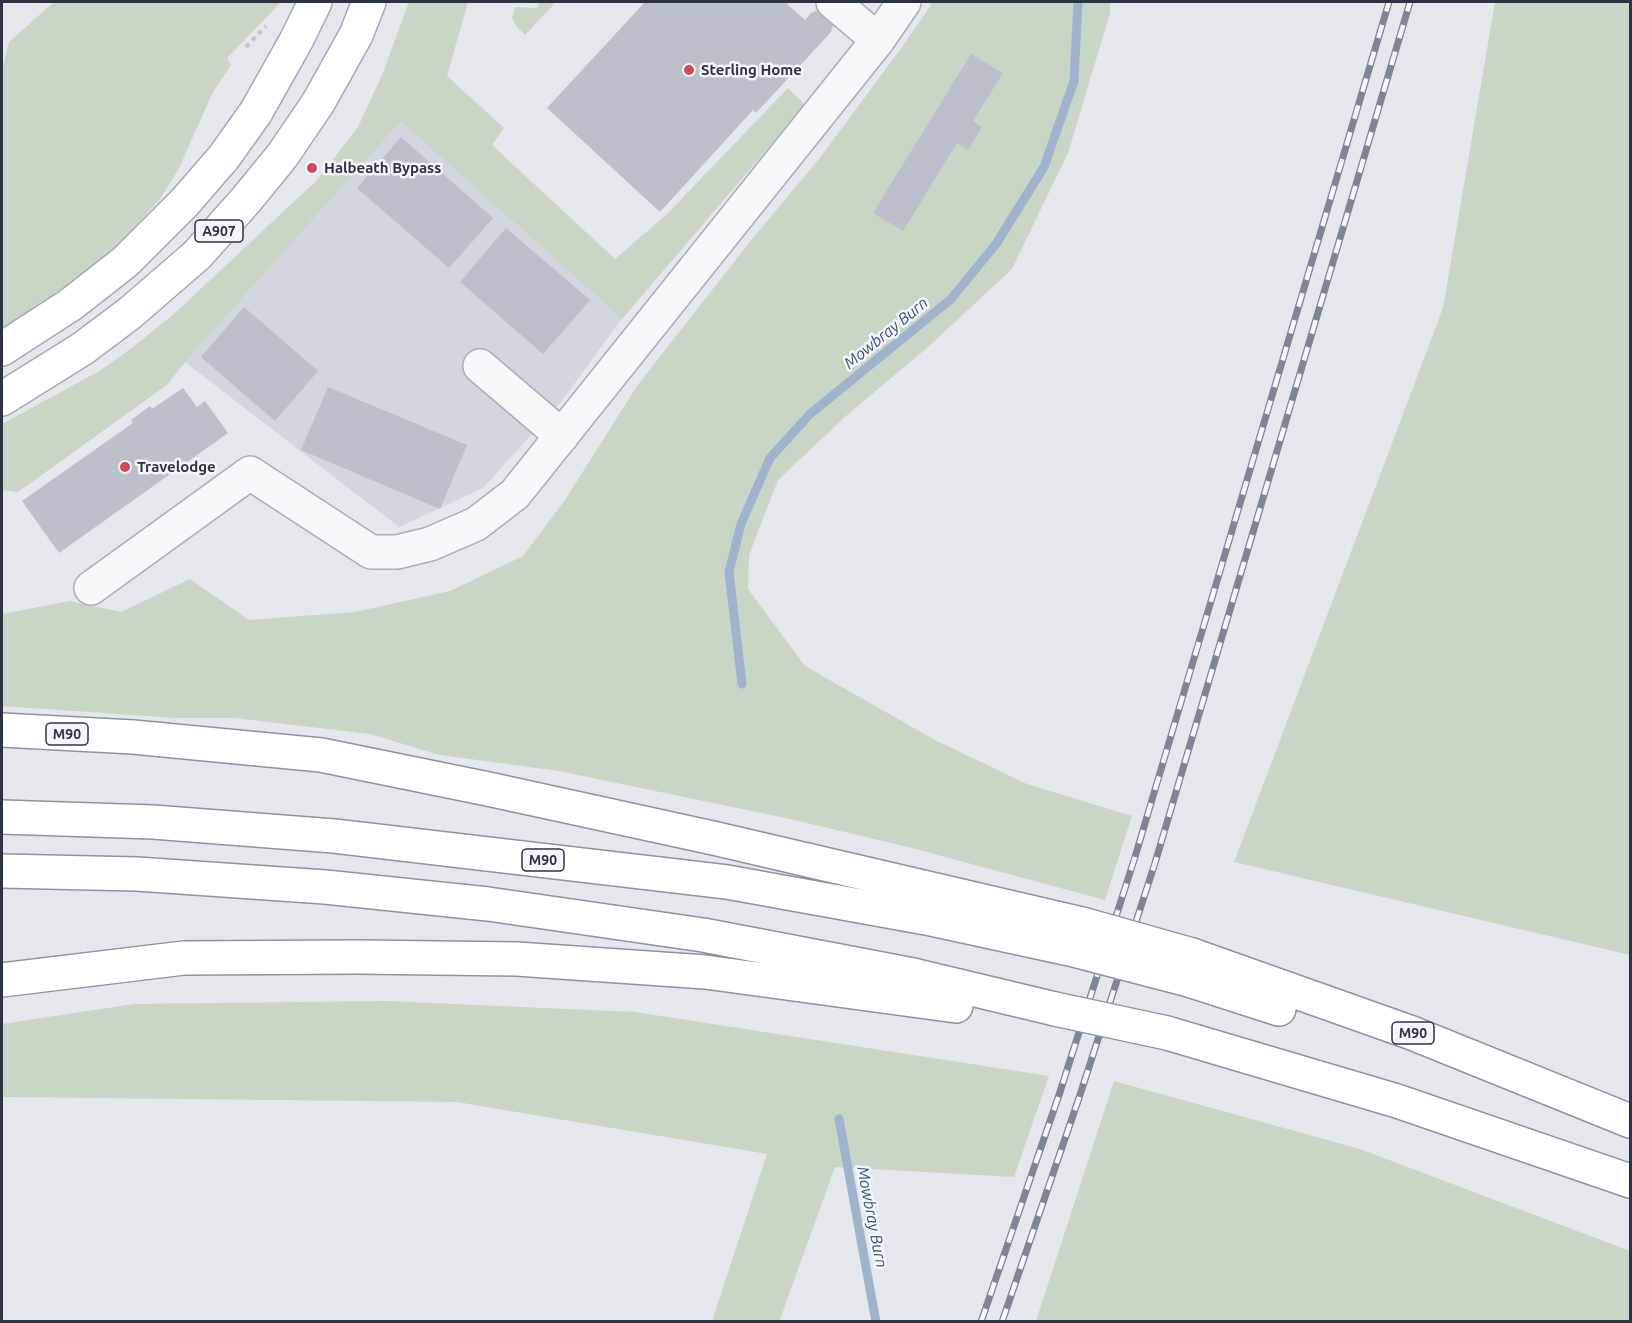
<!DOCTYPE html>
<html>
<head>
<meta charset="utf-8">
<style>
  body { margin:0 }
  #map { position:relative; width:1632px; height:1323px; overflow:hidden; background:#e4e7ec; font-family:Ubuntu,sans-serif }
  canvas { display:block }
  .frame { position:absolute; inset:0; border:3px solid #2b3445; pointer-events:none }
</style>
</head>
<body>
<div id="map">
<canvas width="1632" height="1323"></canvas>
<div class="frame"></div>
</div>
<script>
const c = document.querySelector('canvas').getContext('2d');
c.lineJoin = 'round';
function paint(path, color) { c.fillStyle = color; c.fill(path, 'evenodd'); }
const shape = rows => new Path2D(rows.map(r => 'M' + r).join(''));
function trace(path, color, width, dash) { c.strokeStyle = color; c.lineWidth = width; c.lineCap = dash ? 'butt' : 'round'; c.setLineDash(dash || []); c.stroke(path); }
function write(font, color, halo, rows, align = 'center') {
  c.font = font + ' Ubuntu,sans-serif'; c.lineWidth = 5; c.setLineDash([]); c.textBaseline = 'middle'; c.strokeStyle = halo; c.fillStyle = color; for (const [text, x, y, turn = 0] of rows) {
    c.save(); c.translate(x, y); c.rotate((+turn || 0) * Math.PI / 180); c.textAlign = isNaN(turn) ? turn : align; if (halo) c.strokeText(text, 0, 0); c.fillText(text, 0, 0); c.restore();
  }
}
paint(shape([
  [401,120,622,319,561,402,483,488,399,527,185,362]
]), '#d2d6de');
paint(shape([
  [54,2,281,2,227,58,231,65,213,92,179,168,160,199,119,245,81,277,34,309,2,327,2,70,9,42],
  [409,2,468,2,447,76,504,128,492,145,615,259,666,215,788,88,805,105,622,319,401,121,185,362,167,385,18,492,3,490,2,491,2,424,101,370,133,347,175,313,317,180,358,127,382,75],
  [540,2,556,2,525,35,516,26,512,17,515,7,537,8],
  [933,2,1110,2,1110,13,1068,153,1012,269,928,347,846,416,778,480,749,555,748,589,805,666,935,740,1027,784,1132,816,1105,900,912,848,790,819,559,771,440,755,370,734,234,718,175,718,2,706,2,614,70,601,121,612,190,579,249,620,355,612,450,591,523,556,565,500,637,386,752,239,819,159,902,47],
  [1495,2,1630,2,1630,955,1234,862,1443,308],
  [386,1001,635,1012,1049,1076,1014,1177,835,1167,779,1322,712,1321,767,1154,457,1102,2,1097,2,1024,134,1004],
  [1114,1081,1360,1149,1630,1251,1630,1321,1036,1321]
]), '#c9d6c5');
trace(shape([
  [742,684,729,572,741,524,770,458,810,414,951,299,996,244,1044,167,1074,81,1078,2],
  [839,1119,876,1322]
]), '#9fb4cc', 9);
paint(shape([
  [645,2,785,2,805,20,811,13,818,10,826,13,831,18,833,25,831,32,756,113,753,110,660,212,547,108],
  [971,54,1003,73,973,121,982,127,968,150,957,143,903,231,873,213],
  [401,137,493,218,449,268,357,188],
  [506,228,590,300,543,354,460,282],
  [244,307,318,371,275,421,201,357],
  [328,387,467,445,440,509,301,450],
  [183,388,197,407,205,401,228,433,59,553,22,501,133,423,131,420,150,406,152,409]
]), '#bbc0ca');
const minor = shape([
  [833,2,878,40],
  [480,366,562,436],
  [91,588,250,473,371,552,397,552,430,544,476,524,515,494,878,40,904,2]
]);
const major = shape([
  [2,349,70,305,125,262,185,202,224,157,256,112,297,39,315,2],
  [2,399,82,349,130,313,197,255,246,200,282,156,318,103,356,35,369,2]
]);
const highway = shape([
  [2,730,133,737,321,755,488,789,713,838,1082,924],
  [2,817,153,822,334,836,727,882,926,918,1078,951],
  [2,871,137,874,325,887,488,904,703,935,913,975,1055,1009],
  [1192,955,1412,1033,1630,1121],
  [2,980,184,958,358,957,517,959,705,972,956,1006],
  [1189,980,1279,1009],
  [1167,1033,1397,1101,1630,1181]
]);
trace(minor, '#a9aeb7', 36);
trace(major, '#a3abb8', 36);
trace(highway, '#8b94a3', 36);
trace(shape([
  [246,47,266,26]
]), '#c2c5cb', 4, [4.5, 4.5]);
trace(minor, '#f7f8fa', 33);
trace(major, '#fff', 33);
trace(highway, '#fff', 33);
const rail = shape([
  [981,1322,1060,1092,1135,857,1389,2],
  [1002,1322,1079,1098,1155,863,1410,2]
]);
trace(rail, '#7d8696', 7);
trace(rail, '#f4f6f9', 4.5, [14]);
const highwayBridge = shape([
  [1082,924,1192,955],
  [1078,951,1189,980],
  [1055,1009,1167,1033]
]);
trace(highwayBridge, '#8b94a3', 36, []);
trace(highwayBridge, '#fff', 33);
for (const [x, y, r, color] of [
  [689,70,6,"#d1495b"],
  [312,168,6,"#d1495b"],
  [125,467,6,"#d1495b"]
]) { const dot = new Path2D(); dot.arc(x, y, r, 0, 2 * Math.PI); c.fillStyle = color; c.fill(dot); trace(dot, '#f4f6f9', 2); }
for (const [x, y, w] of [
  [219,231,48],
  [67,734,42],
  [543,860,42],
  [1413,1033,42]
]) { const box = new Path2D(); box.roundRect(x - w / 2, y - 11, w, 22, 4.5); c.fillStyle = '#f4f6f9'; c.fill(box); trace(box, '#2b3445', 1.5); }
write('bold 14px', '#2b3445', null, [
  ["A907",219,231],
  ["M90",67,734],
  ["M90",543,860],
  ["M90",1413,1033]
]);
write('bold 15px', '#2b3445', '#f4f6f9', [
  ["Sterling Home",701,70],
  ["Halbeath Bypass",324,168],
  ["Travelodge",137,467]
], 'left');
write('italic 16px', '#34527a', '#f4f6f9', [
  ["Mowbray Burn",886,333,-39],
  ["Mowbray Burn",872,1217,79]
]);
</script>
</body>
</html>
